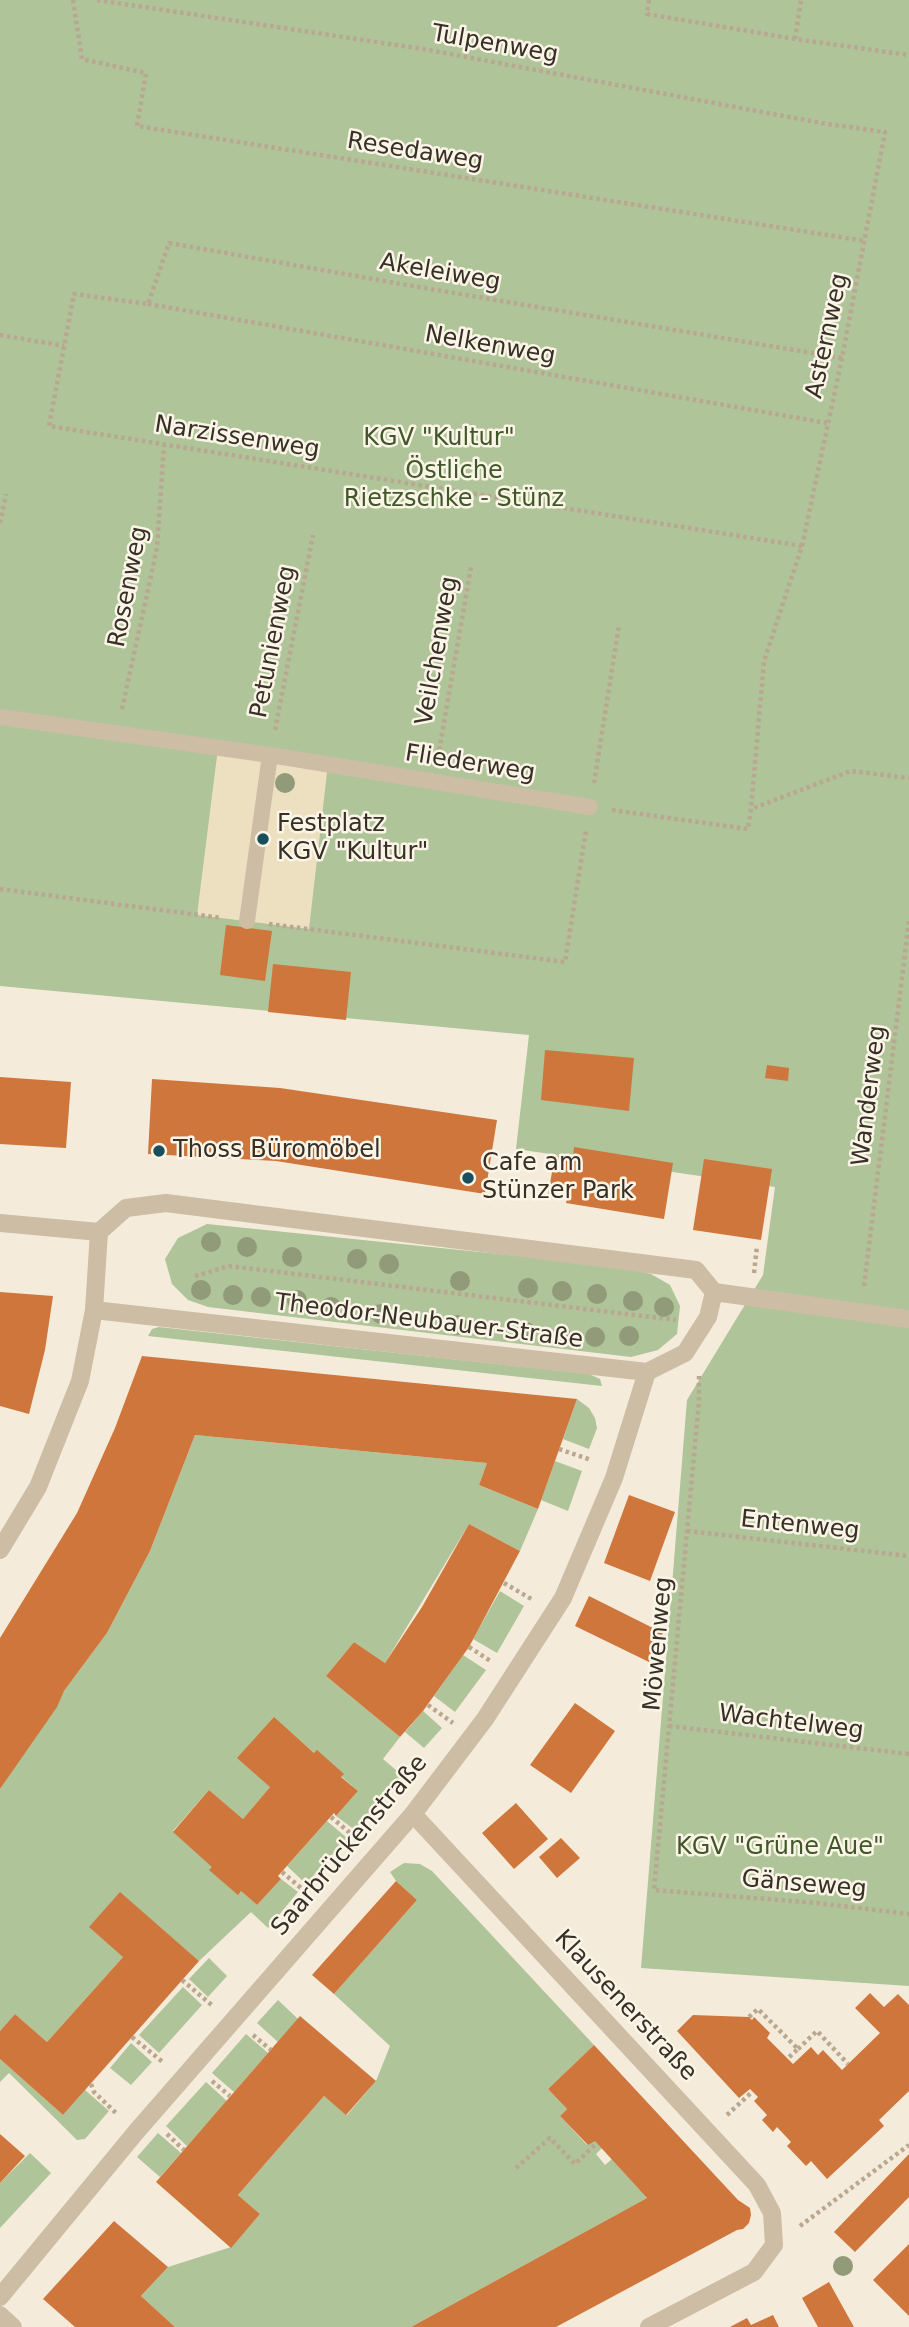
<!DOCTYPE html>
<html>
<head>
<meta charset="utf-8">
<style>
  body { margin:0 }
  canvas { display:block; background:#f4ebda }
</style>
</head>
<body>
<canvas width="909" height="2327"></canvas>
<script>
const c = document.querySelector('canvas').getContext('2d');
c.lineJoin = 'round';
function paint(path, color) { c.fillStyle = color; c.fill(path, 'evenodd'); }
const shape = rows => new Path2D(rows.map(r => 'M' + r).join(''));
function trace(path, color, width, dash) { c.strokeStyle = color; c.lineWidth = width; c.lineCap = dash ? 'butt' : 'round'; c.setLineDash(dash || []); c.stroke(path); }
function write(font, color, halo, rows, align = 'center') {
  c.font = font + ' "DejaVu Sans",sans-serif'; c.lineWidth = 5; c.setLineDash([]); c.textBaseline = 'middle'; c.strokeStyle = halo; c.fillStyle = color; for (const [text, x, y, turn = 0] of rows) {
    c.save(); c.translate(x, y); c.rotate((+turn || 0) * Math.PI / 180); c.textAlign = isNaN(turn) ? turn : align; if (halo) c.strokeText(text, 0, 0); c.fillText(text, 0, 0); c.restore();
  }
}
paint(shape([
  [0,0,909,0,909,1986,641,1968,687,1400,763,1275,775,1187,516,1149,529,1035,0,986],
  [207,1224,616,1266,651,1274,670,1285,680,1306,677,1334,658,1350,631,1357,208,1307,188,1300,172,1284,165,1259,178,1238],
  [159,1327,589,1374,600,1379,602,1386,148,1336,152,1329],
  [577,1399,589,1408,595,1418,597,1428,589,1449,563,1439],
  [195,1435,487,1463,479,1485,538,1509,520,1551,469,1524,385,1663,354,1642,326,1676,400,1737,383,1759,403,1776,355,1830,336,1816,358,1791,274,1718,270,1787,243,1819,209,1790,173,1831,257,1905,281,1879,298,1892,268,1928,251,1912,199,1961,120,1893,123,1957,47,2042,15,2014,0,2031,0,1789,64,1691,107,1633,150,1551],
  [555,1461,582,1471,568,1511,541,1500],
  [500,1591,524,1606,497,1653,473,1639],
  [463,1655,486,1670,455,1712,434,1696],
  [423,1711,442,1728,424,1748,405,1732],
  [327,1821,347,1838,306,1884,287,1866],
  [404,1863,420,1864,432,1871,594,2045,548,2089,567,2109,560,2116,587,2145,594,2139,602,2148,596,2154,605,2165,612,2159,647,2198,411,2327,175,2327,141,2296,168,2267,231,2247,260,2214,238,2195,324,2096,347,2115,376,2081,390,2046,334,1994,417,1900,396,1881,390,1872],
  [209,1958,227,1976,208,1997,189,1979],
  [183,1987,202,2005,159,2053,139,2035],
  [278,2000,298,2019,278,2042,257,2023],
  [246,2034,268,2053,234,2092,212,2073],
  [131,2043,152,2062,131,2085,110,2068],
  [0,2059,63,2115,85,2090,109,2111,85,2139,77,2140,9,2073,0,2082],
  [206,2082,227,2101,187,2146,166,2126],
  [158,2133,181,2153,160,2177,137,2157],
  [30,2153,51,2173,0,2228,0,2183]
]), '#afc499');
paint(shape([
  [218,748,328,764,309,929,197,915]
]), '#ede0c0');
paint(shape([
  [226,925,272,931,265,981,220,975],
  [273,964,351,972,346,1020,268,1012],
  [545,1050,634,1058,629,1111,541,1100],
  [767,1065,789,1068,788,1081,765,1078],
  [0,1077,71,1082,66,1148,0,1144],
  [152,1079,280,1088,497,1120,485,1194,276,1161,148,1154],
  [574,1147,673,1163,664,1219,566,1203,567,1198,548,1195,555,1155,573,1158],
  [704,1159,772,1169,761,1240,693,1230],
  [0,1292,53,1296,45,1350,29,1414,0,1406],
  [142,1356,577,1399,538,1509,479,1485,487,1463,195,1435,150,1551,107,1633,64,1691,57,1707,0,1789,0,1638,77,1513,115,1428],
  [629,1495,675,1512,650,1581,604,1563],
  [469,1524,520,1551,469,1647,423,1711,400,1737,326,1676,354,1642,385,1663,422,1607],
  [589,1596,663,1633,649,1662,575,1626],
  [575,1703,615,1731,571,1793,530,1765],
  [274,1717,314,1753,317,1750,344,1774,341,1777,358,1791,336,1816,334,1813,278,1876,281,1879,257,1905,241,1891,238,1895,209,1870,212,1867,173,1832,209,1790,243,1819,270,1787,237,1758],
  [516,1803,548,1839,514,1869,482,1833],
  [561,1838,580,1858,557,1878,539,1857],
  [396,1881,417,1900,334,1994,312,1975],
  [120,1892,199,1961,63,2115,0,2059,0,2031,15,2014,47,2042,123,1957,89,1927],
  [870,1993,884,2007,898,1994,909,2005,909,2091,879,2120,884,2126,827,2179,811,2161,806,2166,787,2146,791,2142,777,2127,773,2132,762,2120,767,2115,754,2101,758,2097,750,2089,739,2098,677,2031,693,2015,749,2017,752,2020,754,2017,770,2033,767,2038,793,2064,811,2047,818,2055,823,2050,842,2070,880,2033,855,2008],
  [300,2016,376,2081,346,2115,324,2096,238,2195,260,2214,231,2248,156,2182],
  [594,2045,738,2200,750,2208,751,2215,749,2223,743,2229,737,2230,556,2327,411,2327,647,2198,595,2141,588,2145,560,2116,567,2109,548,2089],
  [0,2134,25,2156,0,2183],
  [909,2154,909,2197,855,2252,834,2232],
  [114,2221,168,2267,141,2296,175,2327,75,2327,43,2299],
  [909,2244,909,2316,873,2280],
  [829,2282,854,2327,818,2327,802,2298],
  [773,2315,779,2327,730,2327,747,2318,751,2325]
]), '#cf763d');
trace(shape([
  [73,0,82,59,146,73,137,126,865,241],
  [97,0,423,49,827,124,885,132,842,358,802,546,764,661,751,809],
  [649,0,647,14,795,39,909,55],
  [795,39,801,0],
  [148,304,827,423],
  [0,335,64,346],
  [0,523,6,494],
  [802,546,49,426,74,294,148,304,169,243,424,288,842,358],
  [122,709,157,548,164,445],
  [275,730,313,535],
  [438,757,471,567],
  [594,783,619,625],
  [612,810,748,829,751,809,851,771,909,778],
  [0,889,222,918],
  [269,924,565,962,586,830],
  [754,1273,757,1246],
  [195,1276,229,1266,676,1320],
  [864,1286,909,921],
  [699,1376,699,1401,654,1890,817,1903,909,1914],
  [559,1449,591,1460],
  [687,1531,909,1556],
  [504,1583,533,1600],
  [469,1647,492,1662],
  [428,1705,453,1723],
  [669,1726,909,1754],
  [331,1817,357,1839],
  [282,1872,308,1894],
  [182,1980,214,2007],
  [749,2017,758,2009,798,2049,787,2059],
  [253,2035,271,2050],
  [132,2037,164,2063],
  [798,2049,817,2031,848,2064],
  [212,2081,230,2096],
  [91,2084,94,2092,117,2114],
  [727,2115,752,2092],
  [167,2134,184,2150],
  [516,2168,550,2138,575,2164,597,2143],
  [800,2226,909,2145]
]), '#b9a78f', 4.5, [3.5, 3.5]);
trace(shape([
  [0,717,270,755,590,807],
  [247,921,270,755]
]), '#cdbda5', 16);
trace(shape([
  [0,1223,99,1232,126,1208,166,1203,696,1270,714,1292,909,1319],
  [94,1310,647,1372,685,1353,708,1317,714,1292],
  [0,1550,38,1487,80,1381,94,1310,99,1232],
  [413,1814,757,2185,772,2213,774,2245,754,2272,649,2327],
  [0,2297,136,2132,413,1814,485,1719,563,1598,614,1478,647,1372],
  [0,2315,13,2327]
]), '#cdbda5', 18);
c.fillStyle = '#919a79';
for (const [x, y] of [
  [285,783],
  [211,1242],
  [247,1247],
  [292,1257],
  [357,1259],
  [389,1264],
  [460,1281],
  [528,1288],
  [201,1290],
  [562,1291],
  [597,1294],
  [233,1295],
  [261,1297],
  [297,1300],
  [633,1301],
  [331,1307],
  [664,1307],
  [381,1314],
  [457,1325],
  [526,1332],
  [561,1336],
  [629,1336],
  [595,1337],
  [843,2266]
]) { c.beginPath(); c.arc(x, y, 10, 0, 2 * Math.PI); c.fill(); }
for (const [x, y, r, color] of [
  [263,839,7,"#194e5d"],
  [159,1151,7,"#194e5d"],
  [468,1178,7,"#194e5d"]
]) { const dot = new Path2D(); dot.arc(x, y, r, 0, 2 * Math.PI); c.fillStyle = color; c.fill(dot); trace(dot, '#fbf5e7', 2.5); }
write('24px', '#382f27', '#fbf5e7', [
  ["Tulpenweg",495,45,10],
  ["Resedaweg",415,152,9],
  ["Akeleiweg",440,273,10],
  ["Asternweg",828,336,-78],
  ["Nelkenweg",490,346,10],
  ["Narzissenweg",237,438,9],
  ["Rosenweg",129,587,-79],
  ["Petunienweg",274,642,-79],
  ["Veilchenweg",438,651,-80],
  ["Fliederweg",470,764,9],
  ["Wanderweg",870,1096,-83],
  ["Theodor-Neubauer-Straße",429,1322,7],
  ["Entenweg",800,1526,6],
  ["Möwenweg",659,1644,-85],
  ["Wachtelweg",791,1723,7],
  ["Saarbrückenstraße",350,1846,-50],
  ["Gänseweg",804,1885,5],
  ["Klausenerstraße",625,2006,47]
]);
write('24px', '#405829', '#fbf5e7', [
  ["KGV \"Kultur\"",439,439],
  ["Östliche",454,472],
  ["Rietzschke - Stünz",454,500],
  ["KGV \"Grüne Aue\"",780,1848]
]);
write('24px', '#382f27', '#fbf5e7', [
  ["Festplatz",277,825],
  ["KGV \"Kultur\"",277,853],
  ["Thoss Büromöbel",173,1151],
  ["Cafe am",482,1164],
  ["Stünzer Park",482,1192]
], 'left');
</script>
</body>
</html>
